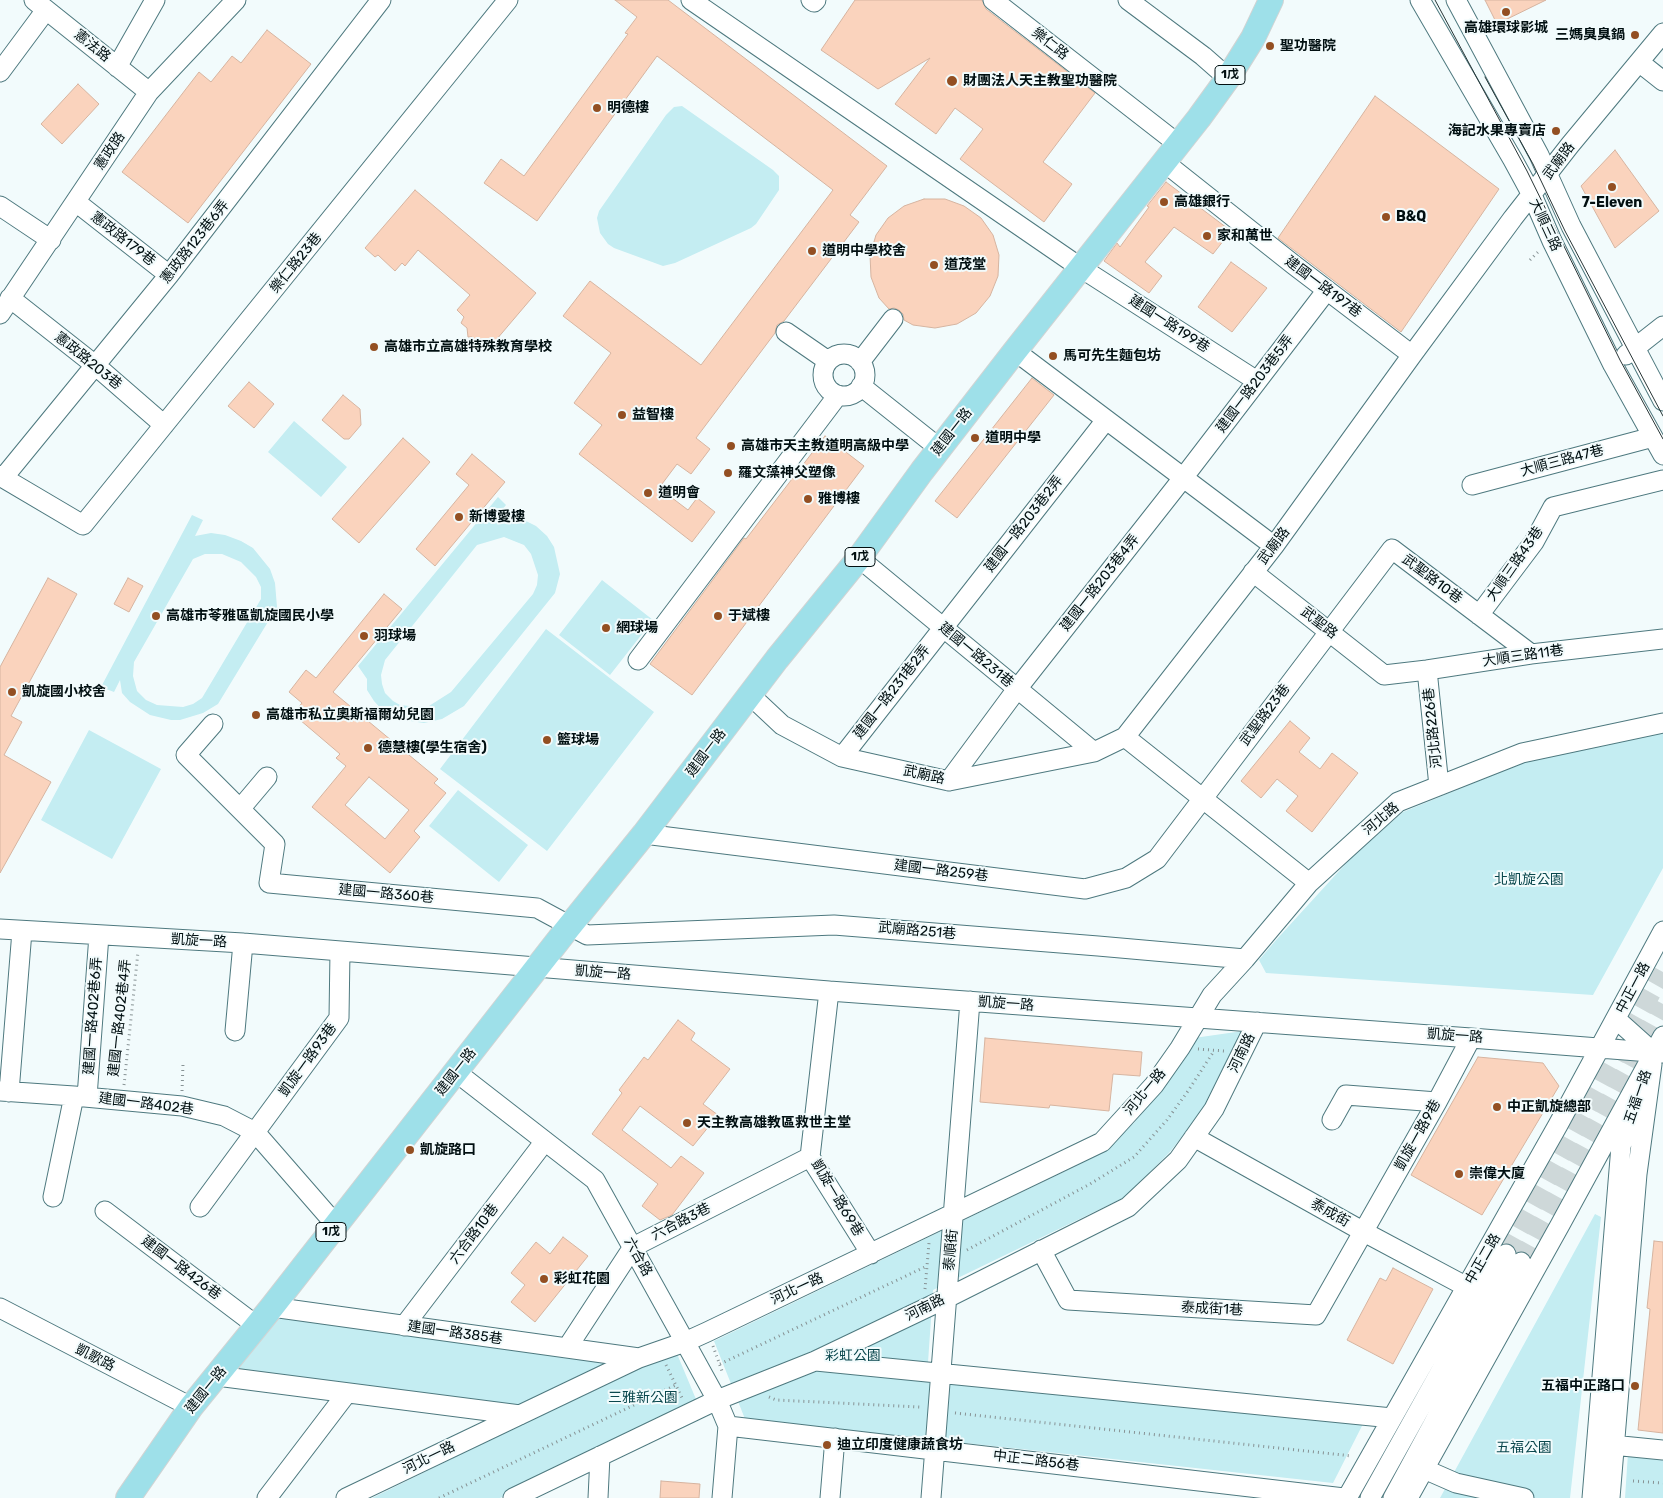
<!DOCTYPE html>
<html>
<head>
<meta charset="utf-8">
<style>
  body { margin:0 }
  canvas { display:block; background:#f2fbfc }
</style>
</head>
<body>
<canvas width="1663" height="1498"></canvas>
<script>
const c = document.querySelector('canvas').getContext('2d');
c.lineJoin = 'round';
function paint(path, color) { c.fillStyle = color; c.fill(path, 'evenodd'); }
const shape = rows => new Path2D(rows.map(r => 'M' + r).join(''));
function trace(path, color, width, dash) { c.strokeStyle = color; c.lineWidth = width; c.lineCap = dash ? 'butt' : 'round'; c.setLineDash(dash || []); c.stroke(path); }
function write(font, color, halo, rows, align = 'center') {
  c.font = font + ' Rubik,"Noto Sans TC",sans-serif'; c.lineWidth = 4; c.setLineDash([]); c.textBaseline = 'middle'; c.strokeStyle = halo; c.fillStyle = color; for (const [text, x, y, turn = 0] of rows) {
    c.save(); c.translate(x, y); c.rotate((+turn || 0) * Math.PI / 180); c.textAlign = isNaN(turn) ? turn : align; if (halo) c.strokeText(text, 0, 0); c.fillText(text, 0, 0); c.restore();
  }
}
paint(shape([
  [682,106,773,170,779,176,779,190,756,224,751,228,675,263,663,266,614,248,608,244,600,233,597,218,599,211,666,115,674,107],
  [294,421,347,467,321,497,268,452],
  [498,497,506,505,491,524,511,518,522,519,536,526,547,536,554,547,560,574,555,593,464,706,442,719,424,723,397,719,383,711,374,701,367,690,367,679,358,666],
  [504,537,524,545,531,554,538,575,537,585,533,594,451,692,429,706,418,707,400,705,393,701,385,693,382,684,381,675,385,660,477,545],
  [192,515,203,520,195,536,211,533,225,535,241,541,253,548,270,569,275,583,277,607,218,704,203,713,180,720,171,720,150,715,130,702,122,693,120,680,114,692,101,687],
  [205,554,222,554,241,562,256,577,261,587,261,599,202,698,193,704,183,707,157,705,146,700,137,691,133,676,134,662,193,559],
  [602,580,653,620,610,675,559,635],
  [546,629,654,712,547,851,440,769],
  [89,730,161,769,112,859,41,820],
  [1663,731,1663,868,1593,995,1266,973,1259,960,1277,939,1350,859,1403,812,1525,762,1604,743],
  [458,790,528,845,499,882,429,826],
  [1243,1031,1206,1106,1169,1153,1125,1197,933,1290,927,1377,1364,1422,1333,1483,745,1419,714,1341,1078,1165,1134,1123,1194,1038],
  [1595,1214,1601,1217,1570,1498,1440,1498],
  [274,1314,612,1363,519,1408,227,1372],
  [675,1349,698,1404,500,1498,372,1498],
  [1628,1453,1663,1456,1663,1498,1625,1498]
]), '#c4edf2');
const building = shape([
  [615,0,668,0,887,166,850,215,859,222,784,321,777,325,775,333,696,438,710,449,691,474,677,464,659,488,688,510,697,498,715,512,692,542,579,454,602,425,574,403,611,353,563,316,590,281,701,365,833,190,657,56,537,221,484,183,501,159,524,176,628,34,625,33,637,17,615,0],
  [855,0,982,0,986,9,1095,93,1043,162,1072,184,1044,222,960,159,983,129,955,108,936,134,895,104,930,58,878,89,821,50,855,0],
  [1485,0,1546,0,1497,24,1485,0],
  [267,30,311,64,188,223,122,172,199,72,211,82,232,56,241,63,267,30],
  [78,84,99,104,62,144,41,124,78,84],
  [1375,96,1499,189,1401,332,1278,238,1375,96],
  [1615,150,1659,211,1615,248,1581,186,1615,150],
  [1166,182,1231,231,1213,254,1174,227,1145,262,1162,276,1149,293,1104,261,1117,243,1120,247,1149,207,1147,206,1166,182],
  [415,190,536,293,485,353,473,343,472,337,468,337,467,328,461,323,464,317,457,310,470,295,418,250,405,266,402,263,395,271,378,255,375,257,365,248,415,190],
  [924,199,945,199,964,206,981,218,993,235,999,255,998,276,990,296,976,313,957,324,935,328,913,325,904,320,903,314,899,310,894,308,889,309,879,298,871,277,870,255,876,235,888,218,904,206,924,199],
  [1231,262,1267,288,1232,332,1198,307,1231,262],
  [1032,378,1054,395,957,518,935,501,1032,378],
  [249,382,274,404,254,428,228,406,249,382],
  [343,395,360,409,361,425,349,439,344,439,322,420,343,395],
  [825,436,864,466,692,695,650,664,744,538,746,539,825,436],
  [403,438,430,462,359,543,332,519,403,438],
  [472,454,505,482,435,566,416,549,469,485,456,474,472,454],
  [48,578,77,594,11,716,22,722,4,755,51,782,0,873,0,667,48,578],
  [128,578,143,586,129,612,114,604,128,578],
  [384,594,402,609,333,692,438,779,434,783,446,793,414,831,420,837,390,873,312,807,346,766,336,758,340,754,293,714,302,703,289,692,306,670,316,678,384,594],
  [369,777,409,810,385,839,345,805,369,777],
  [1290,721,1310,738,1299,752,1320,769,1332,753,1358,773,1312,832,1286,811,1298,796,1277,779,1261,798,1241,781,1290,721],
  [678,1020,695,1033,691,1040,730,1069,703,1104,718,1115,693,1146,640,1106,622,1130,671,1168,681,1156,704,1173,672,1215,660,1220,642,1206,658,1184,592,1134,622,1093,619,1090,644,1057,648,1060,678,1020],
  [985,1038,1142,1052,1140,1076,1113,1074,1109,1111,1050,1105,1049,1108,980,1102,985,1038],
  [1478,1057,1543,1063,1559,1086,1482,1215,1411,1175,1478,1057],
  [563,1237,588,1256,535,1322,511,1302,525,1285,511,1273,536,1242,550,1254,563,1237],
  [1654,1241,1663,1242,1663,1433,1638,1430,1650,1309,1647,1308,1654,1241],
  [1393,1268,1433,1289,1393,1364,1347,1340,1380,1278,1386,1281,1393,1268],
  [661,1481,700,1484,699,1498,660,1498,661,1481]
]);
paint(building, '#fad3bd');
trace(building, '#d6b4a0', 1);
trace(shape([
  [1506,1254,1663,972],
  [1521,1262,1663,1004]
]), '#ced8d9', 19, [19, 9]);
const minor = shape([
  [34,0,149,92],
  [691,0,1081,268,1257,381],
  [811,0,814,2,816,0],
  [993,0,1178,144],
  [1128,0,1203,56,1228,78],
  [1420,0,1513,160,1532,195,1552,241,1613,365,1663,455],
  [1456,0,1539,155,1571,226,1663,401],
  [1639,62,1663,81],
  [117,67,155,0],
  [0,72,46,10],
  [1164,162,1294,265,1412,355],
  [76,202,169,275],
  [0,206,51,240],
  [10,298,95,365,164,425],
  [0,314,149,92,236,0],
  [786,332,828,361],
  [1015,351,1274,546],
  '823 375a21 21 0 1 1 42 0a21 21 0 1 1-42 0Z',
  [1626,355,1663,326],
  [860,362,893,319],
  [861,386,939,448],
  [0,476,83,525,508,0],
  [3,478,169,275,381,0],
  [1472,485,1653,437],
  [859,558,1094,752],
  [1253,572,1384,675,1427,670,1531,654,1663,639],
  [1479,615,1534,542,1553,507,1663,480],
  [638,660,838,395],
  [1427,670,1439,786],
  [750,695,782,725,842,757,949,781,1094,752,1125,737,1274,546,1412,355,1513,218,1570,145,1663,33],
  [213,724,186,755,275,844,269,883,537,908,587,935,834,925,1098,946,1245,959],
  [1125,737,1309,883],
  [842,757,1106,420],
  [949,781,1017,689,1183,478,1327,290],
  [240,809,267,777],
  [644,834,1085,889,1126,878,1157,859,1392,549,1531,654],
  [0,929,243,943,829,991,1471,1038,1663,1053],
  [829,991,810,1157,871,1254],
  [1616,1019,1654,1053],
  [235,1031,243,943],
  [456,1072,595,1180,685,1342,717,1400,728,1426,722,1498],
  [0,1091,74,1096,182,1106,224,1116,255,1132,336,1225],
  [9,1092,22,931],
  [87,1097,99,935],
  [1332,1120,1346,1095,1437,1102],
  [1194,1137,1364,1232,1467,1287],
  [53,1197,74,1096],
  [200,1207,339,1018,340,951],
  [105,1211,257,1326],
  [1041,1250,1068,1300,1316,1315,1437,1102,1471,1038],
  [272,1307,639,1358],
  [0,1308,191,1407],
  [404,1326,545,1141],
  [567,1348,633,1247,810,1157],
  [816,1361,1392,1418],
  [217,1376,520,1415],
  [728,1426,1344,1498],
  [1602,1444,1663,1450],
  [1424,1469,1456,1483,1524,1498],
  [267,1498,347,1393],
  [346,1498,639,1358,685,1342,707,1332,1102,1142,1154,1085,1180,1048,1212,995,1245,959,1309,883,1398,802,1522,753,1663,723],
  [513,1498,717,1400,815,1361,947,1298,1128,1207,1178,1160,1214,1109,1257,1022],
  [598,1498,600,1456],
  [830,1498,835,1438],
  [931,1498,970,1001],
  [1347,1498,1558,1125,1663,931],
  [1370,1498,1506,1254],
  [1393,1498,1521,1262],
  [1408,1498,1560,1225,1663,1036],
  [1592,1498,1621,1146,1636,1103],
  [1610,1498,1637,1174,1652,1064]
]);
const major = shape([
  [128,1498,191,1407,272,1307,564,933,644,834,777,659,859,558,922,471,1015,351,1199,118,1228,78,1253,38,1271,0]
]);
trace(minor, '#4e797f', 21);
trace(major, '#d1d4d4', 26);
trace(shape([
  [1530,260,1538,252],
  [1198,1049,1224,1051],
  [124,1085,138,952],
  [182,1091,183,1064],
  [967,1250,1090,1184,1134,1157,1167,1120,1188,1091,1214,1051],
  [925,1289,929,1243],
  [713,1346,722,1371],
  [720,1364,927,1266],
  [666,1365,683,1400],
  [769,1397,776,1400,920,1407],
  [955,1413,1352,1456],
  [1633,1481,1663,1483],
  [439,1498,676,1385]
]), '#879294', 3, [1, 4]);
trace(minor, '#fff', 19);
trace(major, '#9ee0e9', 24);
trace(shape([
  [1435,0,1527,171,1620,360,1663,439],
  [1485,77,1533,164,1565,231,1663,416]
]), '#273536', 1);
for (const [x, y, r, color] of [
  [1506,12,5,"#934f22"],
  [1635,35,5,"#934f22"],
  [1270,46,5,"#934f22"],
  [952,81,6,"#934f22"],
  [597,108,5,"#934f22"],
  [1556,131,5,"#934f22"],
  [1612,187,5,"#934f22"],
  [1164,202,5,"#934f22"],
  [1386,217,5,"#934f22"],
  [1207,236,5,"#934f22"],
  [812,251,5,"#934f22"],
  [934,265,5,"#934f22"],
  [374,347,5,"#934f22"],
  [1053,356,5,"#934f22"],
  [622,415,5,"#934f22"],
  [975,438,5,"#934f22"],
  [731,446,5,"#934f22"],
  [728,473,5,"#934f22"],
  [648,493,5,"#934f22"],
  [808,499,5,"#934f22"],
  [459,517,5,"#934f22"],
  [156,616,5,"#934f22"],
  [718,616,5,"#934f22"],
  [606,628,5,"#934f22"],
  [364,636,5,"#934f22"],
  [12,692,5,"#934f22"],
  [256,715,5,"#934f22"],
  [547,740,5,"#934f22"],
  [368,748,5,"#934f22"],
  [1497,1107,5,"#934f22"],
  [687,1123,5,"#934f22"],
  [410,1150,5,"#934f22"],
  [1459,1174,5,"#934f22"],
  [544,1279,5,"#934f22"],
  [1635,1386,5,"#934f22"],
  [827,1445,5,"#934f22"]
]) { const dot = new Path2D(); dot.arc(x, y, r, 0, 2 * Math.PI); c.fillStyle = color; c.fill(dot); trace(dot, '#f2fbfc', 2); }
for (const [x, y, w] of [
  [1230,75,30],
  [860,557,30],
  [331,1232,30]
]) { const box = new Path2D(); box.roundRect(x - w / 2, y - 9.5, w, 19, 4); c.fillStyle = '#f2fbfc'; c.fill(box); trace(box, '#010f11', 1); }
write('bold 12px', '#010f11', null, [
  ["1戊",1230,75],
  ["1戊",860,557],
  ["1戊",331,1232]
]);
write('bold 14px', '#010f11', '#f2fbfc', [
  ["高雄環球影城",1506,28,"center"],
  ["三媽臭臭鍋",1625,35,"right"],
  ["聖功醫院",1280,46],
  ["財團法人天主教聖功醫院",963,81],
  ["明德樓",607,108],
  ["海記水果專賣店",1546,131,"right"],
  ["高雄銀行",1174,202],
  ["7-Eleven",1612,203,"center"],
  ["B&Q",1396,217],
  ["家和萬世",1217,236],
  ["道明中學校舍",822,251],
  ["道茂堂",944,265],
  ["高雄市立高雄特殊教育學校",384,347],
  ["馬可先生麵包坊",1063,356],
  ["益智樓",632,415],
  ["道明中學",985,438],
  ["高雄市天主教道明高級中學",741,446],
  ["羅文藻神父塑像",738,473],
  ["道明會",658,493],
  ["雅博樓",818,499],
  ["新博愛樓",469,517],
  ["高雄市苓雅區凱旋國民小學",166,616],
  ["于斌樓",728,616],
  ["網球場",616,628],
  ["羽球場",374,636],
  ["凱旋國小校舍",22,692],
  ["高雄市私立奧斯福爾幼兒園",266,715],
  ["籃球場",557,740],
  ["德慧樓(學生宿舍)",378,748],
  ["中正凱旋總部",1507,1107],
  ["天主教高雄教區救世主堂",697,1123],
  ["凱旋路口",420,1150],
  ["崇偉大廈",1469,1174],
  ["彩虹花園",554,1279],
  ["五福中正路口",1625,1386,"right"],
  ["迪立印度健康蔬食坊",837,1445]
], 'left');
write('14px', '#010f11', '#f2fbfc', [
  ["樂仁路",1050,44,38],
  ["憲法路",92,46,39],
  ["憲政路",110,151,-56],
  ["武廟路",1559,161,-53],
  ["大順三路",1545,225,65],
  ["憲政路179巷",123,239,38],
  ["憲政路123巷6弄",195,242,-52],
  ["樂仁路23巷",296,263,-51],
  ["建國一路197巷",1323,287,37],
  ["建國一路199巷",1169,324,33],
  ["憲政路203巷",88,361,39],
  ["建國一路203巷5弄",1255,384,-53],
  ["建國一路",952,432,-52],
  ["大順三路47巷",1562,461,-15],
  ["建國一路203巷2弄",1024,524,-52],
  ["武廟路",1274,546,-53],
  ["大順三路43巷",1515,564,-55],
  ["武聖路10巷",1432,579,37],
  ["建國一路203巷4弄",1100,583,-52],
  ["武聖路",1319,623,38],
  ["建國一路231巷",976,655,40],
  ["大順三路11巷",1523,656,-8],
  ["建國一路231巷2弄",892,692,-52],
  ["武聖路23巷",1265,715,-53],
  ["河北路226巷",1433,728,-96],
  ["建國一路",706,753,-53],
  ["武廟路",924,775,12],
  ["河北路",1381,819,-40],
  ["建國一路259巷",941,871,7],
  ["建國一路360巷",386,894,5],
  ["武廟路251巷",917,931,5],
  ["凱旋一路",199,941,3],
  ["凱旋一路",603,973,4],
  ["中正一路",1633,988,-62],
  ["凱旋一路",1006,1004,4],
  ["建國一路402巷6弄",93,1016,-86],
  ["建國一路402巷4弄",120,1018,-84],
  ["凱旋一路",1455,1036,4],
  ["河南路",1242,1053,-64],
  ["凱旋一路93巷",308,1060,-54],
  ["建國一路",456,1072,-52],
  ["河北一路",1145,1092,-50],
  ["五福一路",1638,1097,-71],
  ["建國一路402巷",146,1104,7],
  ["凱旋一路9巷",1418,1135,-61],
  ["凱旋一路69巷",837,1198,59],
  ["泰成街",1330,1213,29],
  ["六合路3巷",681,1222,-27],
  ["六合路10巷",474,1234,-53],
  ["泰順街",951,1250,-85],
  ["六合路",638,1257,61],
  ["中正二路",1483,1259,-60],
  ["建國一路426巷",181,1268,37],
  ["河北一路",797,1289,-25],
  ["河南路",925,1308,-26],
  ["泰成街1巷",1212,1309,3],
  ["建國一路385巷",455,1333,8],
  ["凱歌路",95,1358,27],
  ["建國一路",206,1390,-51],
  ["河北一路",429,1458,-26],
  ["中正二路56巷",1036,1461,7]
]);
write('14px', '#0a474d', '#f2fbfc', [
  ["北凱旋公園",1529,880],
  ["彩虹公園",853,1356],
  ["三雅新公園",643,1398],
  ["五福公園",1524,1448]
]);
</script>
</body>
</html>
